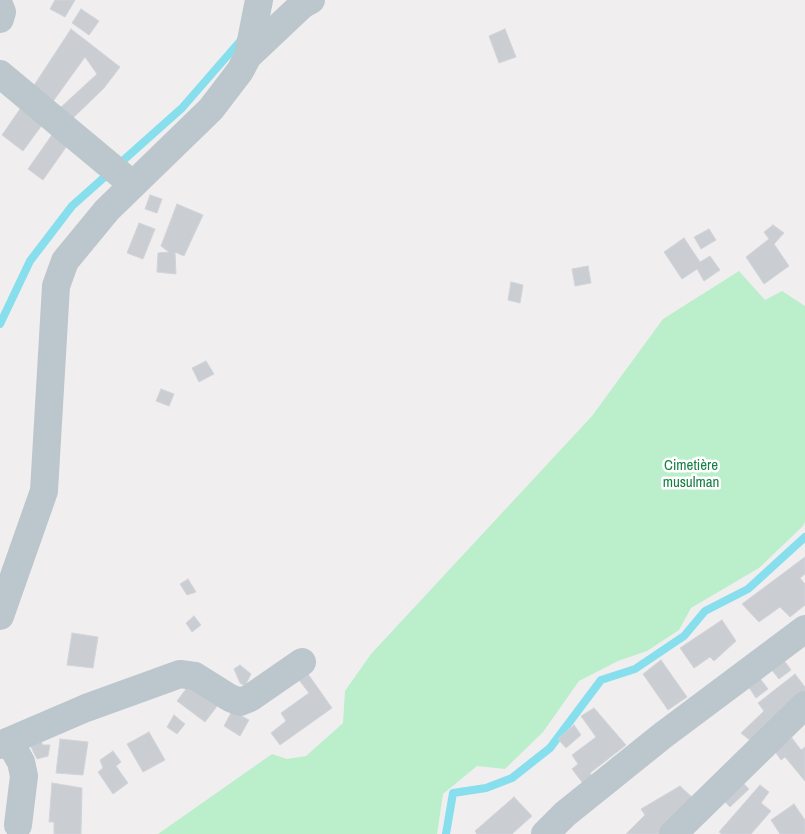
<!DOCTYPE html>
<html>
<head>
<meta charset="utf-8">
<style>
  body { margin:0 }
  canvas { display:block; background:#f0eeee }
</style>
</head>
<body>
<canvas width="805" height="834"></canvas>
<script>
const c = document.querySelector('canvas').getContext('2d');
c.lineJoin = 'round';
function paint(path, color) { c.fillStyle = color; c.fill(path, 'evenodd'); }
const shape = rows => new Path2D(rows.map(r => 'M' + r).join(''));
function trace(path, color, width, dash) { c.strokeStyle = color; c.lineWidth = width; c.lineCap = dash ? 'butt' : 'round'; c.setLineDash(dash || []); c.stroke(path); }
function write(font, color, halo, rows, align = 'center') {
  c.font = font + ' "Archivo Narrow",sans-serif'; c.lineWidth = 5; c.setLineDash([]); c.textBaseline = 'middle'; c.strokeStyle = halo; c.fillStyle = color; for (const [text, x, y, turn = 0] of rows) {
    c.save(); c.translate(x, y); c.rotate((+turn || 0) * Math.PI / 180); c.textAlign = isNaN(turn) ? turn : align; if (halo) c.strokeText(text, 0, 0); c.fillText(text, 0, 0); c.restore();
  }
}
paint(shape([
  [739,271,765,300,782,291,805,306,805,522,803,526,759,568,691,608,679,630,647,651,618,661,579,681,543,732,505,769,477,766,443,794,437,834,158,834,272,754,287,759,306,756,343,723,345,691,371,654,592,416,663,319]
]), '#bbefcb');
trace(shape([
  [0,324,30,261,72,206,182,108,242,39],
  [446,834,453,793,486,788,512,778,550,748,601,680,635,669,684,636,705,611,748,589,805,537]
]), '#87dfed', 8);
const building = shape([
  [55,0,75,0,65,17,50,9,55,0],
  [81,9,99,21,89,35,72,23,81,9],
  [71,29,120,67,104,88,70,121,59,109,97,74,85,57,49,107,29,93,71,29],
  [505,29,516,57,499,63,489,36,505,29],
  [20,109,42,125,23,151,2,135,20,109],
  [54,132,69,143,43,180,28,169,54,132],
  [150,195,162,199,157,213,145,209,150,195],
  [177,204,203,215,184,256,175,252,176,274,157,272,158,253,169,252,161,246,177,204],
  [139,223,155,229,143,259,127,253,139,223],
  [773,225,784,233,774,244,789,266,764,284,746,257,769,239,764,232,773,225],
  [709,229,716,240,701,249,694,237,709,229],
  [684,238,700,262,710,256,720,270,704,281,697,269,682,279,664,252,684,238],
  [588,266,591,283,575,286,572,269,588,266],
  [511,282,523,285,520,303,508,300,511,282],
  [206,361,214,374,199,382,192,368,206,361],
  [161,389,174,394,169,406,156,401,161,389],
  [805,557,805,574,800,578,805,584,805,605,790,617,780,607,759,622,742,604,805,557],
  [188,579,196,592,187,595,180,584,188,579],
  [194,616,201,625,192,632,186,623,194,616],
  [722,620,736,641,714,661,710,657,694,668,680,648,722,620],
  [72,633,98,637,93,668,67,665,72,633],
  [783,659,791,670,779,679,771,669,783,659],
  [661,660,687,697,668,710,643,674,661,660],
  [240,665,251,674,245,686,240,683,234,669,240,665],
  [308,674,332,708,280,745,271,733,286,721,281,713,309,693,299,680,308,674],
  [795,674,805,687,805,697,752,742,741,733,764,711,758,703,795,674],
  [759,677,768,689,756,698,748,686,759,677],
  [192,681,221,701,205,722,177,701,192,681],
  [594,708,626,745,590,773,594,779,585,786,572,769,578,764,572,755,596,737,581,716,594,708],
  [232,711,249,720,240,736,224,726,232,711],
  [174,715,185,724,177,734,167,727,174,715],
  [574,725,581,735,566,748,558,739,574,725],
  [149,732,165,760,143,772,127,744,149,732],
  [39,738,43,745,50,745,48,756,37,759,29,743,39,738],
  [792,738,801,750,805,747,805,781,785,757,781,760,774,750,792,738],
  [60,739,88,742,83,775,56,773,60,739],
  [113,751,121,762,116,766,128,783,113,794,98,772,103,768,100,760,113,751],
  [742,782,749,789,730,807,723,800,742,782],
  [52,783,82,788,81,834,54,834,54,822,49,822,52,783],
  [760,785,769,792,761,803,771,811,751,834,722,834,719,832,760,785],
  [680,786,695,800,660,834,626,834,645,815,641,809,680,786],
  [514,797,532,816,512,834,477,834,475,831,514,797],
  [794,804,805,820,805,834,780,834,771,820,794,804]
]);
paint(building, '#caced3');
trace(building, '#d1d4da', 1);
trace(shape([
  [259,0,248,56,302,5,311,0],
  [0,7,2,12,0,19],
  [0,74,132,184],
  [0,616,44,491,56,286,65,261,107,210,211,109,240,71,248,56],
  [9,741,21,762,24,776,18,825],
  [0,745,86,708,180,674,195,676,230,698,240,702,250,698,302,662],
  [545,834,565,814,662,736,805,629],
  [673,834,805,705]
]), '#bcc6cd', 28);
write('15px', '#157e42', '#fff', [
  ["Cimetière",691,466],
  ["musulman",691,483]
]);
</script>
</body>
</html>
